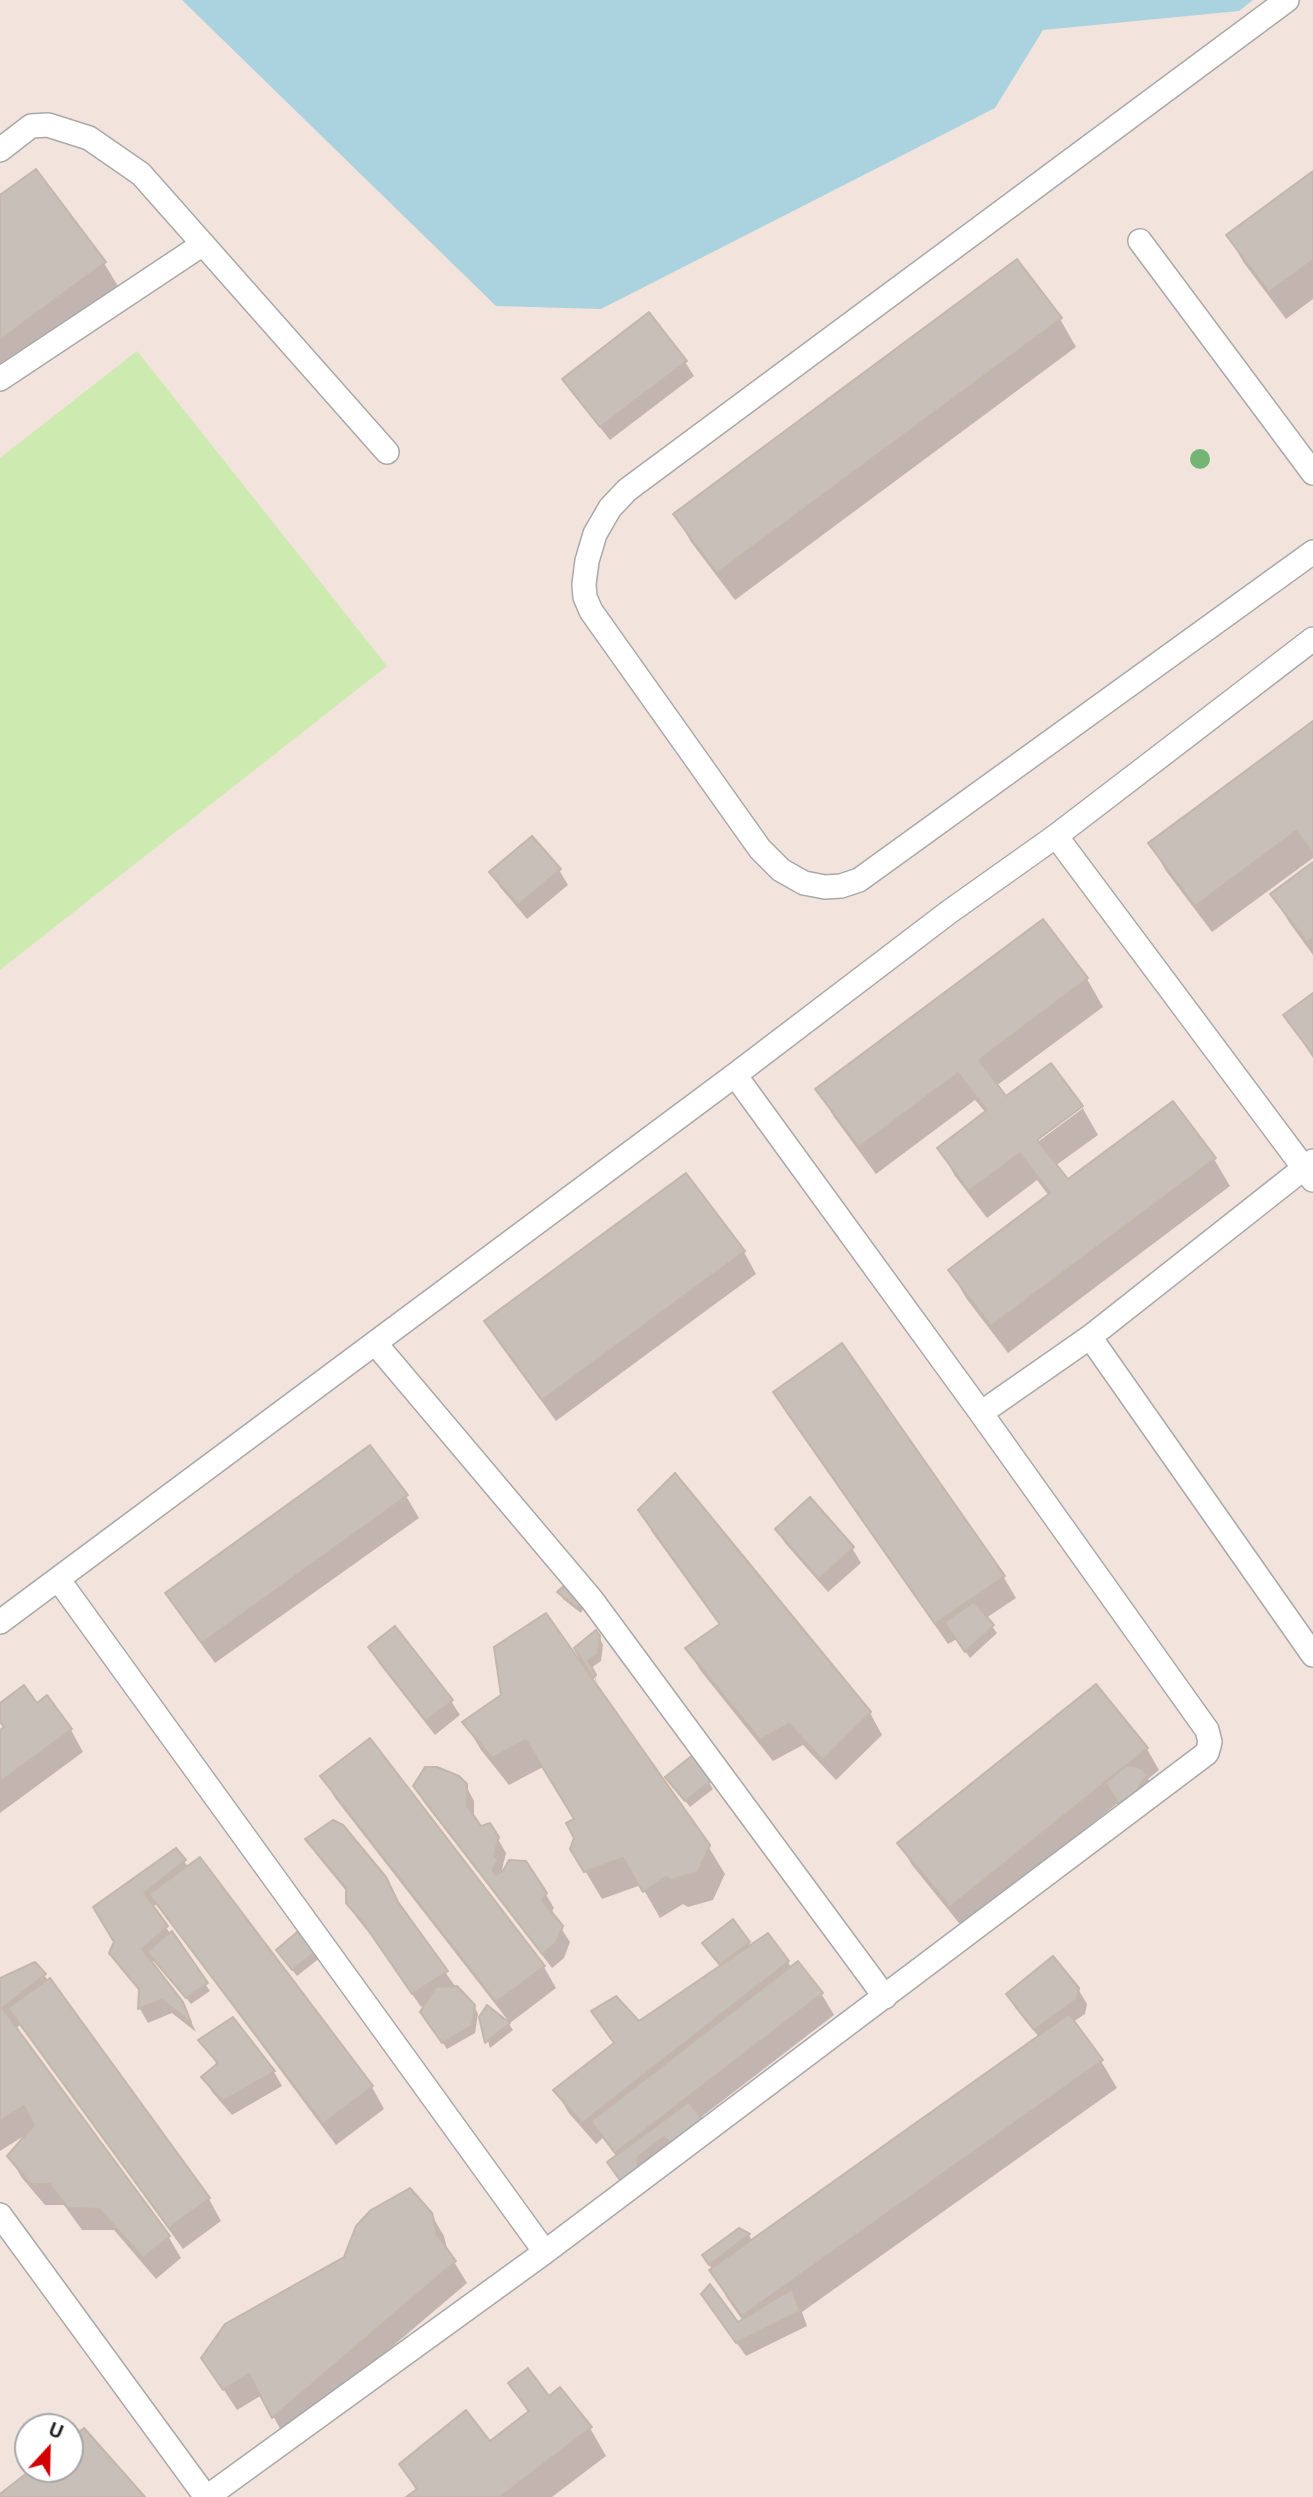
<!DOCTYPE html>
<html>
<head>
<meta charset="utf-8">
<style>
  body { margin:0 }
  #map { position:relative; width:1313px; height:2497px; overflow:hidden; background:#f2efe9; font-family:"Public Sans",sans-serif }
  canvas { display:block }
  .north { position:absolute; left:14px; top:2413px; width:70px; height:70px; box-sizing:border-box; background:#fff; border:2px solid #a7a7a7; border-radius:50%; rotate:22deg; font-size:19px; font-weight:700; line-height:28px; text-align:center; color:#222 }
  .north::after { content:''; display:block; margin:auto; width:24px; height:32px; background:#d40000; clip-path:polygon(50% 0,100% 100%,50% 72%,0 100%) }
</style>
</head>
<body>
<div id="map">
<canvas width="1313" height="2497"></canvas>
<div class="north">U</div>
</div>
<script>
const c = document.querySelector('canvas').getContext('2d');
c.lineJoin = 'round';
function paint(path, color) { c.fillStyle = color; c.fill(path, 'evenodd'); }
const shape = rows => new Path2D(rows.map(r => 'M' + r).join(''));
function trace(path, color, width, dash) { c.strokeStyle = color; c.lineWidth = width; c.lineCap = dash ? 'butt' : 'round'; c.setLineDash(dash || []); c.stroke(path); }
paint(shape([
  [0,0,1313,0,1313,2497,0,2497],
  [28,2427,70,2427,70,2469,28,2469]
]), '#f3e3dd');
paint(shape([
  [137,351,387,666,0,970,0,458]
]), '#cdebb0');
paint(shape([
  [182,0,1253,0,1239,11,1043,30,995,108,601,309,496,306]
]), '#aad3df');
paint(shape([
  [35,171,104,263,121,291,0,379,0,197],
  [1313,173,1313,299,1286,319,1244,263,1228,236],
  [1060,319,1076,347,735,600,691,542,675,514],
  [685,362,694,376,610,440,573,394,565,379],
  [1313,724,1313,858,1212,932,1166,871,1150,843],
  [532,838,559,870,568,885,527,919,500,887,492,872],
  [1313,864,1313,955,1289,922,1272,894],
  [1043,921,1087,979,1103,1007,996,1086,1029,1144,1031,1147,1082,1109,1082,1107,1098,1135,1055,1166,1067,1182,1214,1159,1230,1186,1008,1353,966,1298,950,1270,1049,1196,1037,1180,987,1218,955,1176,939,1148,986,1113,975,1100,876,1174,834,1117,818,1089],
  [1313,995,1313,1058,1286,1015],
  [686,1176,744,1252,756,1274,556,1421,499,1343,486,1322],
  [775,1392,1003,1576,1016,1598,986,1618,997,1633,970,1658,957,1639,948,1644,787,1414],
  [675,1476,870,1713,882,1735,836,1780,803,1745,773,1761,700,1670,688,1649,720,1626,652,1532,640,1510],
  [406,1496,419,1518,215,1663,180,1615,168,1593],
  [777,1529,852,1548,861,1563,828,1592,785,1543],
  [566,1586,584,1607,581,1613,563,1599,559,1592],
  [599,1637,603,1645,601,1661,591,1668,598,1684,577,1648],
  [370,1647,451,1701,460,1715,435,1735,378,1662],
  [503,1695,708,1846,725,1874,713,1900,688,1907,683,1904,660,1918,641,1885,602,1899,572,1849,576,1838,576,1820,543,1767,509,1785,481,1750,465,1723],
  [47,1698,71,1730,83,1752,0,1813,0,1732,4,1729,0,1722,0,1705,36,1705],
  [1147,1749,1159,1770,1148,1779,1150,1783,1119,1802,963,1928,912,1865,900,1844],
  [693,1757,713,1789,690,1807,667,1777],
  [323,1776,544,1967,556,1988,510,2023,335,1798],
  [415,1786,466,1786,474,1801,474,1819,481,1828,490,1825,506,1853,502,1870,504,1874,545,1893,554,1908,551,1913,570,1942,564,1958,552,1968,423,1801],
  [308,1840,401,1910,455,1986,474,2006,478,2014,475,2033,447,2049,426,2019,428,2003,421,2007,374,1939,357,1918,348,1903,348,1893,316,1854],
  [199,1859,372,2087,384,2109,336,2145,157,1904,152,1907,210,1991,191,2004,154,1960,151,1963,182,2003,196,2032,172,2013,148,2023,140,2009,141,1993,120,1968,111,1953,116,1942,96,1908,184,1861,188,1867],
  [748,1943,751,1947,788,1962,792,1969,821,1993,834,2015,700,2118,712,2139,686,2162,674,2151,634,2199,609,2163,617,2157,603,2138,596,2144,568,2112,556,2090,615,2045,594,2012,639,2024,722,1967,708,1950],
  [317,1951,321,1957,297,1976,282,1957],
  [44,1975,209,2199,221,2221,183,2249,20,2025,15,2029,168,2236,181,2258,156,2279,114,2230,82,2230,64,2205,45,2205,22,2178,9,2156,30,2132,0,2151,0,1980],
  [1078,1989,1087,2004,1085,2014,1073,2022,1101,2061,1117,2088,802,2312,807,2326,746,2356,712,2309,738,2324,743,2321,727,2298,708,2262,739,2230,749,2235,752,2241,1039,2037,1016,2009,1008,1995],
  [481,2017,509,2024,513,2030,490,2048],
  [232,2020,274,2072,282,2086,232,2115,212,2092,204,2078,218,2066,201,2041],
  [431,2214,444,2236,448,2252,467,2283,285,2438,262,2395,237,2410,203,2358,345,2258],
  [511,2384,549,2398,560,2390,590,2428,606,2456,552,2497,409,2497,417,2491,401,2464,489,2443,529,2414]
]), '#0003');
const building = shape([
  [36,169,106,262,0,340,0,195,36,169],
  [1313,171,1313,260,1269,292,1226,235,1313,171],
  [1017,259,1062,318,717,573,673,514,1017,259],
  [649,312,687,361,600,427,562,379,649,312],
  [1313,721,1313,853,1296,831,1195,906,1148,843,1313,721],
  [532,836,561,869,518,905,489,872,532,836],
  [1313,862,1313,938,1307,942,1270,894,1313,862],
  [1043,919,1088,978,979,1060,1006,1096,1051,1063,1083,1106,1037,1140,1068,1179,1173,1101,1216,1158,991,1326,948,1270,1050,1193,1020,1153,969,1191,937,1148,987,1110,958,1073,859,1147,815,1089,1043,919],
  [1313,993,1313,1055,1283,1015,1313,993],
  [686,1173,745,1251,542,1400,484,1321,686,1173],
  [842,1343,1005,1576,935,1624,773,1392,842,1343],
  [370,1445,408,1495,202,1643,165,1593,370,1445],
  [675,1473,871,1712,823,1760,789,1724,760,1740,685,1648,720,1624,638,1510,675,1473],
  [810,1497,854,1547,819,1579,775,1529,810,1497],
  [566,1584,582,1599,577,1608,557,1592,566,1584],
  [974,1602,994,1625,965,1652,944,1622,974,1602],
  [546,1613,710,1845,698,1872,671,1880,666,1877,643,1892,623,1858,584,1872,570,1849,574,1838,566,1823,574,1819,526,1740,492,1758,462,1722,501,1695,494,1647,546,1613],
  [395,1626,453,1700,426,1721,368,1647,395,1626],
  [596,1630,600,1636,598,1654,588,1660,596,1675,593,1678,574,1648,596,1630],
  [1096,1684,1148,1748,950,1907,897,1843,1096,1684],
  [24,1685,37,1703,47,1695,72,1729,0,1782,0,1730,4,1727,0,1722,0,1703,24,1685],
  [370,1738,545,1966,496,2002,320,1776,370,1738],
  [694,1754,711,1781,685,1801,665,1777,694,1754],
  [1127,1765,1141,1768,1148,1775,1139,1786,1139,1795,1122,1809,1105,1782,1127,1765],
  [425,1767,437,1767,459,1776,467,1784,467,1806,481,1826,490,1823,499,1837,494,1856,498,1860,492,1870,495,1875,503,1871,509,1860,526,1861,547,1893,542,1900,563,1926,556,1943,542,1954,413,1786,425,1767],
  [333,1820,343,1825,386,1877,398,1902,448,1971,412,1994,364,1924,346,1903,346,1888,305,1839,333,1820],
  [176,1848,186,1860,144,1893,168,1926,142,1949,183,2002,191,2022,162,2000,138,2009,139,1989,109,1953,114,1942,93,1907,176,1848],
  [200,1857,373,2086,323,2124,149,1894,200,1857],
  [733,1919,750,1942,720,1965,702,1943,733,1919],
  [302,1928,318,1950,292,1970,276,1950,302,1928],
  [172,1931,208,1983,186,1998,147,1952,172,1931],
  [768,1933,789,1961,582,2123,553,2090,614,2043,591,2011,616,1996,639,2021,768,1933],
  [1053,1956,1079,1988,1077,1999,1034,2030,1006,1994,1053,1956],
  [798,1961,823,1993,615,2153,591,2121,798,1961],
  [35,1962,46,1974,2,2008,170,2236,143,2258,99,2209,68,2208,50,2184,31,2184,7,2156,34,2125,24,2106,0,2121,0,1978,35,1962],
  [50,1978,210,2198,169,2228,8,2008,50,1978],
  [457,1986,475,2005,472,2026,442,2043,420,2012,436,1987,457,1986],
  [487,2005,510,2023,485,2043,479,2017,487,2005],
  [1069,2014,1103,2060,742,2316,709,2270,1069,2014],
  [233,2017,275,2071,223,2101,201,2077,218,2063,198,2040,233,2017],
  [689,2102,705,2123,677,2149,664,2137,639,2156,637,2162,641,2172,624,2186,607,2162,689,2102],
  [410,2188,432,2213,437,2235,456,2261,272,2418,249,2374,223,2390,201,2358,225,2324,344,2257,356,2226,371,2210,410,2188],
  [739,2228,750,2234,709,2265,702,2255,739,2228],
  [710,2284,738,2322,792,2289,800,2311,736,2343,701,2294,710,2284],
  [528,2368,549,2396,560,2387,592,2427,500,2497,406,2497,417,2489,399,2464,466,2410,490,2441,529,2411,508,2383,528,2368],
  [84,2428,145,2497,0,2497,0,2494,32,2469,70,2469,70,2439,84,2428]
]);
paint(building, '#c7bfb8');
trace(building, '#c4b6ab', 2);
const service = shape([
  [1287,0,627,490,610,508,595,534,587,561,584,584,585,597,591,611,760,849,781,870,804,883,825,887,841,886,859,880,1313,552],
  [0,150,31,126,48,125,89,138,141,174,387,452],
  [1140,241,1313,473],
  [0,379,203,244],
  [1056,836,1313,1180],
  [1090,1337,1313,1655],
  [375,1343,592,1600,885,1997],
  [981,1413,1090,1337,1313,1161],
  [58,1579,545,2252],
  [0,1622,735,1075,949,912,1056,836,1313,639],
  [0,2215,206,2497],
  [207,2497,545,2252,1207,1753,1210,1742,1207,1730,981,1413,735,1075]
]);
trace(service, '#a9a9a9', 26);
trace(service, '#fff', 23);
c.fillStyle = '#74b475';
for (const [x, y] of [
  [1200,459]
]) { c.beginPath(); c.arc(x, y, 10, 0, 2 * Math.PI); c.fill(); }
</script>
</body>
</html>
